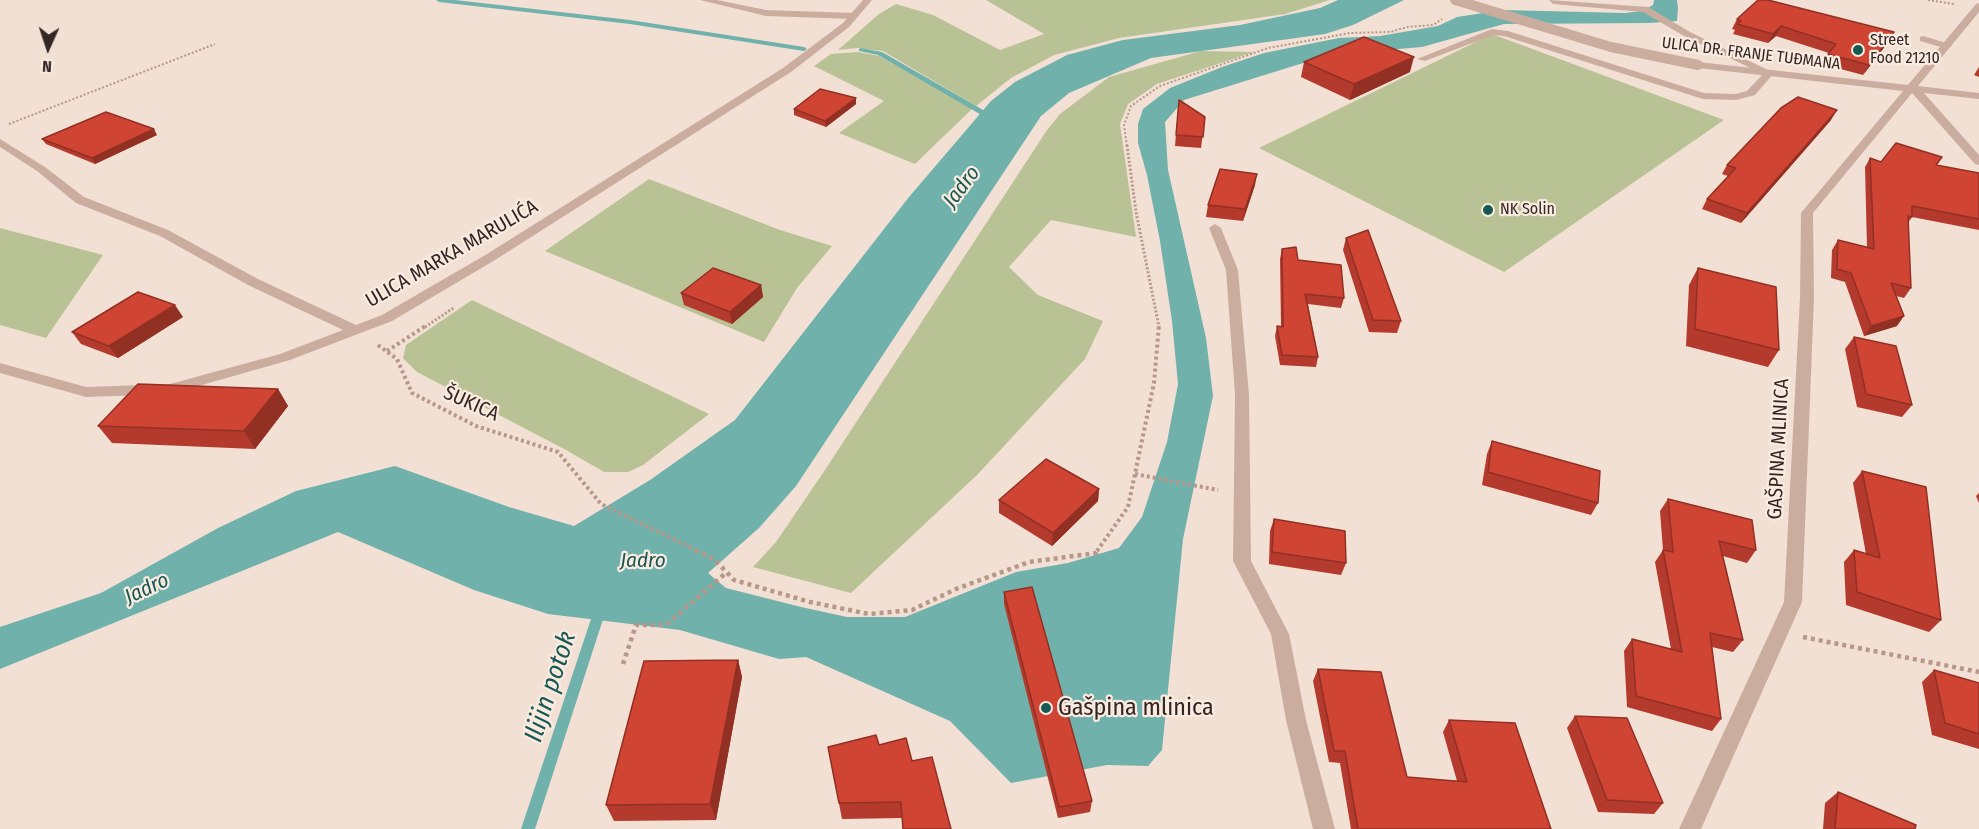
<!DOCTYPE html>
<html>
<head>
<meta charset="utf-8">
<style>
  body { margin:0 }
  #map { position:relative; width:1979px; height:829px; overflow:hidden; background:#f2e0d4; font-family:"Fira Sans Condensed",sans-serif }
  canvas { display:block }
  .north { position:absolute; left:18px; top:18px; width:60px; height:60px; -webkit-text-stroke:4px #faebe0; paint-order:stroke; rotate:183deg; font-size:16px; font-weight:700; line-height:24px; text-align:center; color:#342624 }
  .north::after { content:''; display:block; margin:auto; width:21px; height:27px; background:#342624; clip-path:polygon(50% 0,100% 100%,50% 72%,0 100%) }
</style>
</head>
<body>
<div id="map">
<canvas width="1979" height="829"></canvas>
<div class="north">N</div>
</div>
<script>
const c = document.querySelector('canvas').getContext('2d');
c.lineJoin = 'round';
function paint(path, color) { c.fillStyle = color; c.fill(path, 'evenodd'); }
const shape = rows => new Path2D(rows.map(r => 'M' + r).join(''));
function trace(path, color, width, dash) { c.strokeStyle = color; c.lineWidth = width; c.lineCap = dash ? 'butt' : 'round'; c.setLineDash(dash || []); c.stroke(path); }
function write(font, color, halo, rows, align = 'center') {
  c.font = font + ' "Fira Sans Condensed",sans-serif'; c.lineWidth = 4.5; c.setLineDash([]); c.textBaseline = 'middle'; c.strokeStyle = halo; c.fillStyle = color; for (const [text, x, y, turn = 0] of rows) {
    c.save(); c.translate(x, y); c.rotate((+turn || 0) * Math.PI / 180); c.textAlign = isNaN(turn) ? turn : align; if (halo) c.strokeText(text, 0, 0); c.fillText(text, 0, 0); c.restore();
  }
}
paint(shape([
  [986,0,1330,0,1285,14,1119,38,1054,55,1011,78,976,106,883,51,858,48,838,50,879,14,896,4,933,15,1000,50,1044,34],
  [1492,34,1724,120,1504,272,1259,148],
  [1201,51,1254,52,1157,84,1128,104,1120,124,1136,237,1051,220,1009,267,1038,295,1103,321,1085,359,977,475,851,593,753,567,776,542,825,470,1047,130,1060,114,1109,77],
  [858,52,879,56,973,108,915,164,839,133,884,101,814,66,831,54],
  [649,179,780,230,832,246,797,288,764,342,545,251],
  [0,228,103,255,46,338,0,325],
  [472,300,709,414,643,465,628,472,604,472,566,450,417,372,403,358,406,345]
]), '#b9c294');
paint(shape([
  [1338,0,1404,0,1353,25,1325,34,1151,58,1069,93,1041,116,796,486,759,528,708,573,726,588,801,607,847,617,905,617,1016,572,1068,563,1119,548,1142,517,1167,442,1178,384,1172,321,1160,241,1147,175,1138,143,1138,124,1143,109,1170,88,1222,67,1264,53,1339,38,1380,36,1438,26,1457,17,1503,10,1625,13,1642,11,1653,5,1654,0,1677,0,1678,8,1677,21,1649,23,1504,24,1422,47,1329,55,1184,100,1165,122,1168,170,1206,338,1213,396,1183,539,1162,750,1148,766,1107,765,1011,783,950,721,806,657,779,659,680,630,548,614,474,590,338,532,0,669,0,627,101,593,218,528,296,491,395,466,509,507,574,526,650,480,735,420,909,197,991,101,1015,82,1067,55,1123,40,1240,25,1320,8]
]), '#71b1ab');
paint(shape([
  [436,0,455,0,630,20,804,47,807,49,804,51,630,24,439,2,436,0],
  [861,48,882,52,997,118,990,120,878,55,859,51,859,49,861,48],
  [601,602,605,603,607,607,535,829,521,829,595,607,597,603,601,602]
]), '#71b1ab');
trace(shape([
  [1928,0,1954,4],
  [9,124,215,44],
  [1127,146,1124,125,1131,106,1160,86,1268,48,1350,33,1390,32,1407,27,1433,25,1442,19]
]), '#b7978a', 2, [2, 2]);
trace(shape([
  [1127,145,1136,212,1159,327],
  [425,327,455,307]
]), '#b7978a', 3, [2, 2]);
trace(shape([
  [378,345,397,359,412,393,476,426,558,452,601,504,698,551],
  [387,351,427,325],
  [1135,474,1218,490],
  [1097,551,1128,507,1154,383,1159,325]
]), '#b7978a', 4, [3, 3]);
trace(shape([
  [695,550,714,559,734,580,810,602,869,614,912,610,956,589,1029,562,1096,553,1098,550],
  [1803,637,1979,672],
  [623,664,636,625,666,625,727,572]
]), '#b7978a', 4.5, [4, 4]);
paint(shape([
  [700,0,717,0,766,10,854,13,859,16,854,19,766,16,700,0],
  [1549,0,1648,7,1690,32,1774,73,1755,95,1736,100,1703,99,1504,36,1493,35,1425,61,1417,59,1492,29,1508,31,1704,93,1736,94,1747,91,1763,74,1684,36,1643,12,1553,4,1549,0],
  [1923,36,1950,44,1952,46,1947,49,1920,41,1920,37,1923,36],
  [1215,224,1221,228,1238,270,1249,395,1251,561,1289,634,1306,720,1335,829,1313,829,1286,720,1271,634,1233,561,1235,395,1226,270,1209,228,1215,224]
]), '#cbada0');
paint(shape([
  [863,0,872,0,849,27,791,72,495,260,392,321,290,360,170,394,86,397,0,373,0,363,86,387,170,384,280,354,343,330,248,285,160,236,76,203,37,171,0,147,0,139,45,167,84,197,168,230,258,279,356,325,382,315,487,254,783,68,843,23,863,0],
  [1979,3,1979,12,1918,86,1979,93,1979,99,1924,93,1979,155,1979,165,1975,164,1912,93,1813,213,1814,298,1802,602,1701,829,1679,829,1784,602,1800,298,1801,213,1903,91,1698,68,1693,65,1698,62,1908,85,1976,4,1979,3]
]), '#cbada0');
trace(shape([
  [1455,0,1611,47,1698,65]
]), '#cbada0', 10);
paint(shape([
  [1737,19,1894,32,1889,41,1863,75,1822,64,1829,53,1776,36,1768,43,1733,34,1735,30,1732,29],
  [1304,62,1410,72,1350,100,1301,77],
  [1979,67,1979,77,1974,75],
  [856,104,826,127,794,115,794,109],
  [1178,110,1205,117,1201,148,1175,146],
  [1831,120,1741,223,1702,209,1707,199,1728,176,1722,174,1727,165],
  [157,135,95,164,46,144,42,139],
  [1870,158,1881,162,1937,165,1979,173,1979,230,1912,217,1908,223,1911,288,1904,298,1896,296,1897,326,1864,336,1845,282,1831,278,1832,250,1838,240,1867,248,1865,167],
  [1255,185,1243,221,1206,217,1208,205],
  [1346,238,1401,321,1397,333,1369,332,1343,250],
  [1282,249,1298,260,1344,298,1341,308,1308,304,1318,357,1316,367,1280,365,1275,336,1277,326,1281,326,1280,259],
  [1698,268,1779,350,1768,367,1686,346,1689,285],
  [761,285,763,297,732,324,684,305,681,293],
  [183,317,118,358,81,344,72,332],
  [1854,337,1912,405,1902,417,1857,407,1845,349],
  [278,389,288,406,255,449,112,443,98,426],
  [1492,441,1598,503,1591,515,1482,485,1487,454],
  [1862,471,1941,620,1929,632,1846,605,1844,562,1854,550,1866,554,1853,483],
  [1099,489,1098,501,1052,546,999,513,999,500],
  [1979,493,1979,503,1976,496],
  [1668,499,1756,550,1747,563,1723,556,1743,640,1733,652,1712,647,1721,719,1712,731,1627,707,1624,651,1632,639,1671,649,1655,562,1663,550,1660,511],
  [1274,519,1346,563,1341,575,1269,564,1270,531],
  [1004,592,1092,801,1090,812,1058,818,1004,604],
  [738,660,742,677,716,820,614,821,606,805],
  [1318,669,1407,777,1457,781,1443,732,1449,720,1551,829,1351,829,1340,763,1329,762,1313,681],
  [1934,670,1979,683,1979,749,1932,735,1922,682],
  [1575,716,1663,803,1654,814,1598,812,1567,728],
  [879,745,912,761,902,818,842,819,828,747],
  [1838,792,1915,829,1823,829,1825,803]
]), '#b33a2d');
paint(shape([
  [1781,26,1776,36,1768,43,1773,34],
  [1894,32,1889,41,1863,75,1869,65],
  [1414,57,1410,72,1350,100,1354,84],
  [856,98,856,104,826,127,825,121],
  [1837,110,1831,120,1741,223,1747,213],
  [154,129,157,135,95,164,92,158],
  [1257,174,1255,185,1243,221,1245,209],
  [761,285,763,297,732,324,730,312],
  [175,305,183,317,118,358,109,346],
  [1904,316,1897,326,1864,336,1871,326],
  [278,389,288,406,255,449,244,431],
  [1099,489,1098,501,1052,546,1053,533],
  [738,660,742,677,716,820,710,804]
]), '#923024');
const building = shape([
  [1758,0,1768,0,1894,32,1869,65,1828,54,1836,44,1781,26,1773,34,1737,24,1741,21,1737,19,1758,0],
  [1364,37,1414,57,1354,84,1304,62,1364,37],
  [820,89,856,98,825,121,794,109,820,89],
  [1798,97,1837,110,1747,213,1707,199,1736,168,1727,165,1781,108,1798,97],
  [1179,100,1205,117,1203,137,1176,135,1179,100],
  [106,112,154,129,92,158,42,139,106,112],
  [1896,143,1942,157,1936,165,1979,173,1979,219,1912,206,1912,217,1908,216,1911,288,1891,283,1904,316,1871,326,1851,273,1837,269,1838,240,1874,249,1870,158,1881,162,1896,143],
  [1220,169,1257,174,1245,209,1208,205,1220,169],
  [1368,230,1401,321,1373,320,1346,238,1368,230],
  [1296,247,1298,260,1341,265,1344,298,1305,294,1318,357,1282,355,1277,326,1283,327,1282,249,1296,247],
  [713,268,761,285,730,312,681,293,713,268],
  [1698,268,1776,287,1779,350,1695,329,1698,268],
  [138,292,175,305,109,346,72,332,138,292],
  [1854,337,1896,346,1912,405,1866,394,1854,337],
  [138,384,278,389,244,431,98,426,138,384],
  [1492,441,1600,471,1598,503,1488,472,1492,441],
  [1046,459,1099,489,1053,533,999,500,1046,459],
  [1862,471,1926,487,1941,620,1857,592,1854,550,1880,558,1862,471],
  [1668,499,1752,520,1756,550,1719,541,1743,640,1710,633,1721,719,1636,696,1632,639,1682,652,1663,550,1673,552,1668,499],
  [1274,519,1345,531,1346,563,1272,552,1274,519],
  [1032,587,1092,801,1059,807,1004,592,1032,587],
  [738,660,710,804,606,805,644,661,738,660],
  [1318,669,1381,672,1407,777,1467,782,1449,720,1515,723,1551,829,1358,829,1345,751,1334,751,1318,669],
  [1934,670,1979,683,1979,734,1945,723,1934,670],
  [1575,716,1627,718,1663,803,1607,800,1575,716],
  [876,735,879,745,906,738,912,761,932,757,951,829,903,829,901,802,839,803,828,747,876,735],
  [1838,792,1916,825,1915,829,1835,829,1838,792]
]);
paint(building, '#d04434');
trace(building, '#923024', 1.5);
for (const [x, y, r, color] of [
  [1858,50,6,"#175853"],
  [1488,210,6,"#175853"],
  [1046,708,6,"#175853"]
]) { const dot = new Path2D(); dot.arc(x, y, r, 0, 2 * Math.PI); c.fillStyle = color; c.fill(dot); trace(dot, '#faebe0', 2); }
write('16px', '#342624', '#faebe0', [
  ["Street",1870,41],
  ["Food 21210",1870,59],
  ["NK Solin",1500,210]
], 'left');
write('16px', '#342624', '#faebe0', [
  ["ULICA DR. FRANJE TUĐMANA",1751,54,7]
]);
write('20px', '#342624', '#faebe0', [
  ["ULICA MARKA MARULIĆA",452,254,-30],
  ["ŠUKICA",471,404,24],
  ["GAŠPINA MLINICA",1779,449,-87]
]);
write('italic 21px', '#175853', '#faebe0', [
  ["Jadro",962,187,-53],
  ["Jadro",643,561],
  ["Jadro",147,589,-25]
]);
write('24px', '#342624', '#faebe0', [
  ["Gašpina mlinica",1058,708]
], 'left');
write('italic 26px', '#175853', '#faebe0', [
  ["Ilijin potok",551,687,-72]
]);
</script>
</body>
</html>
